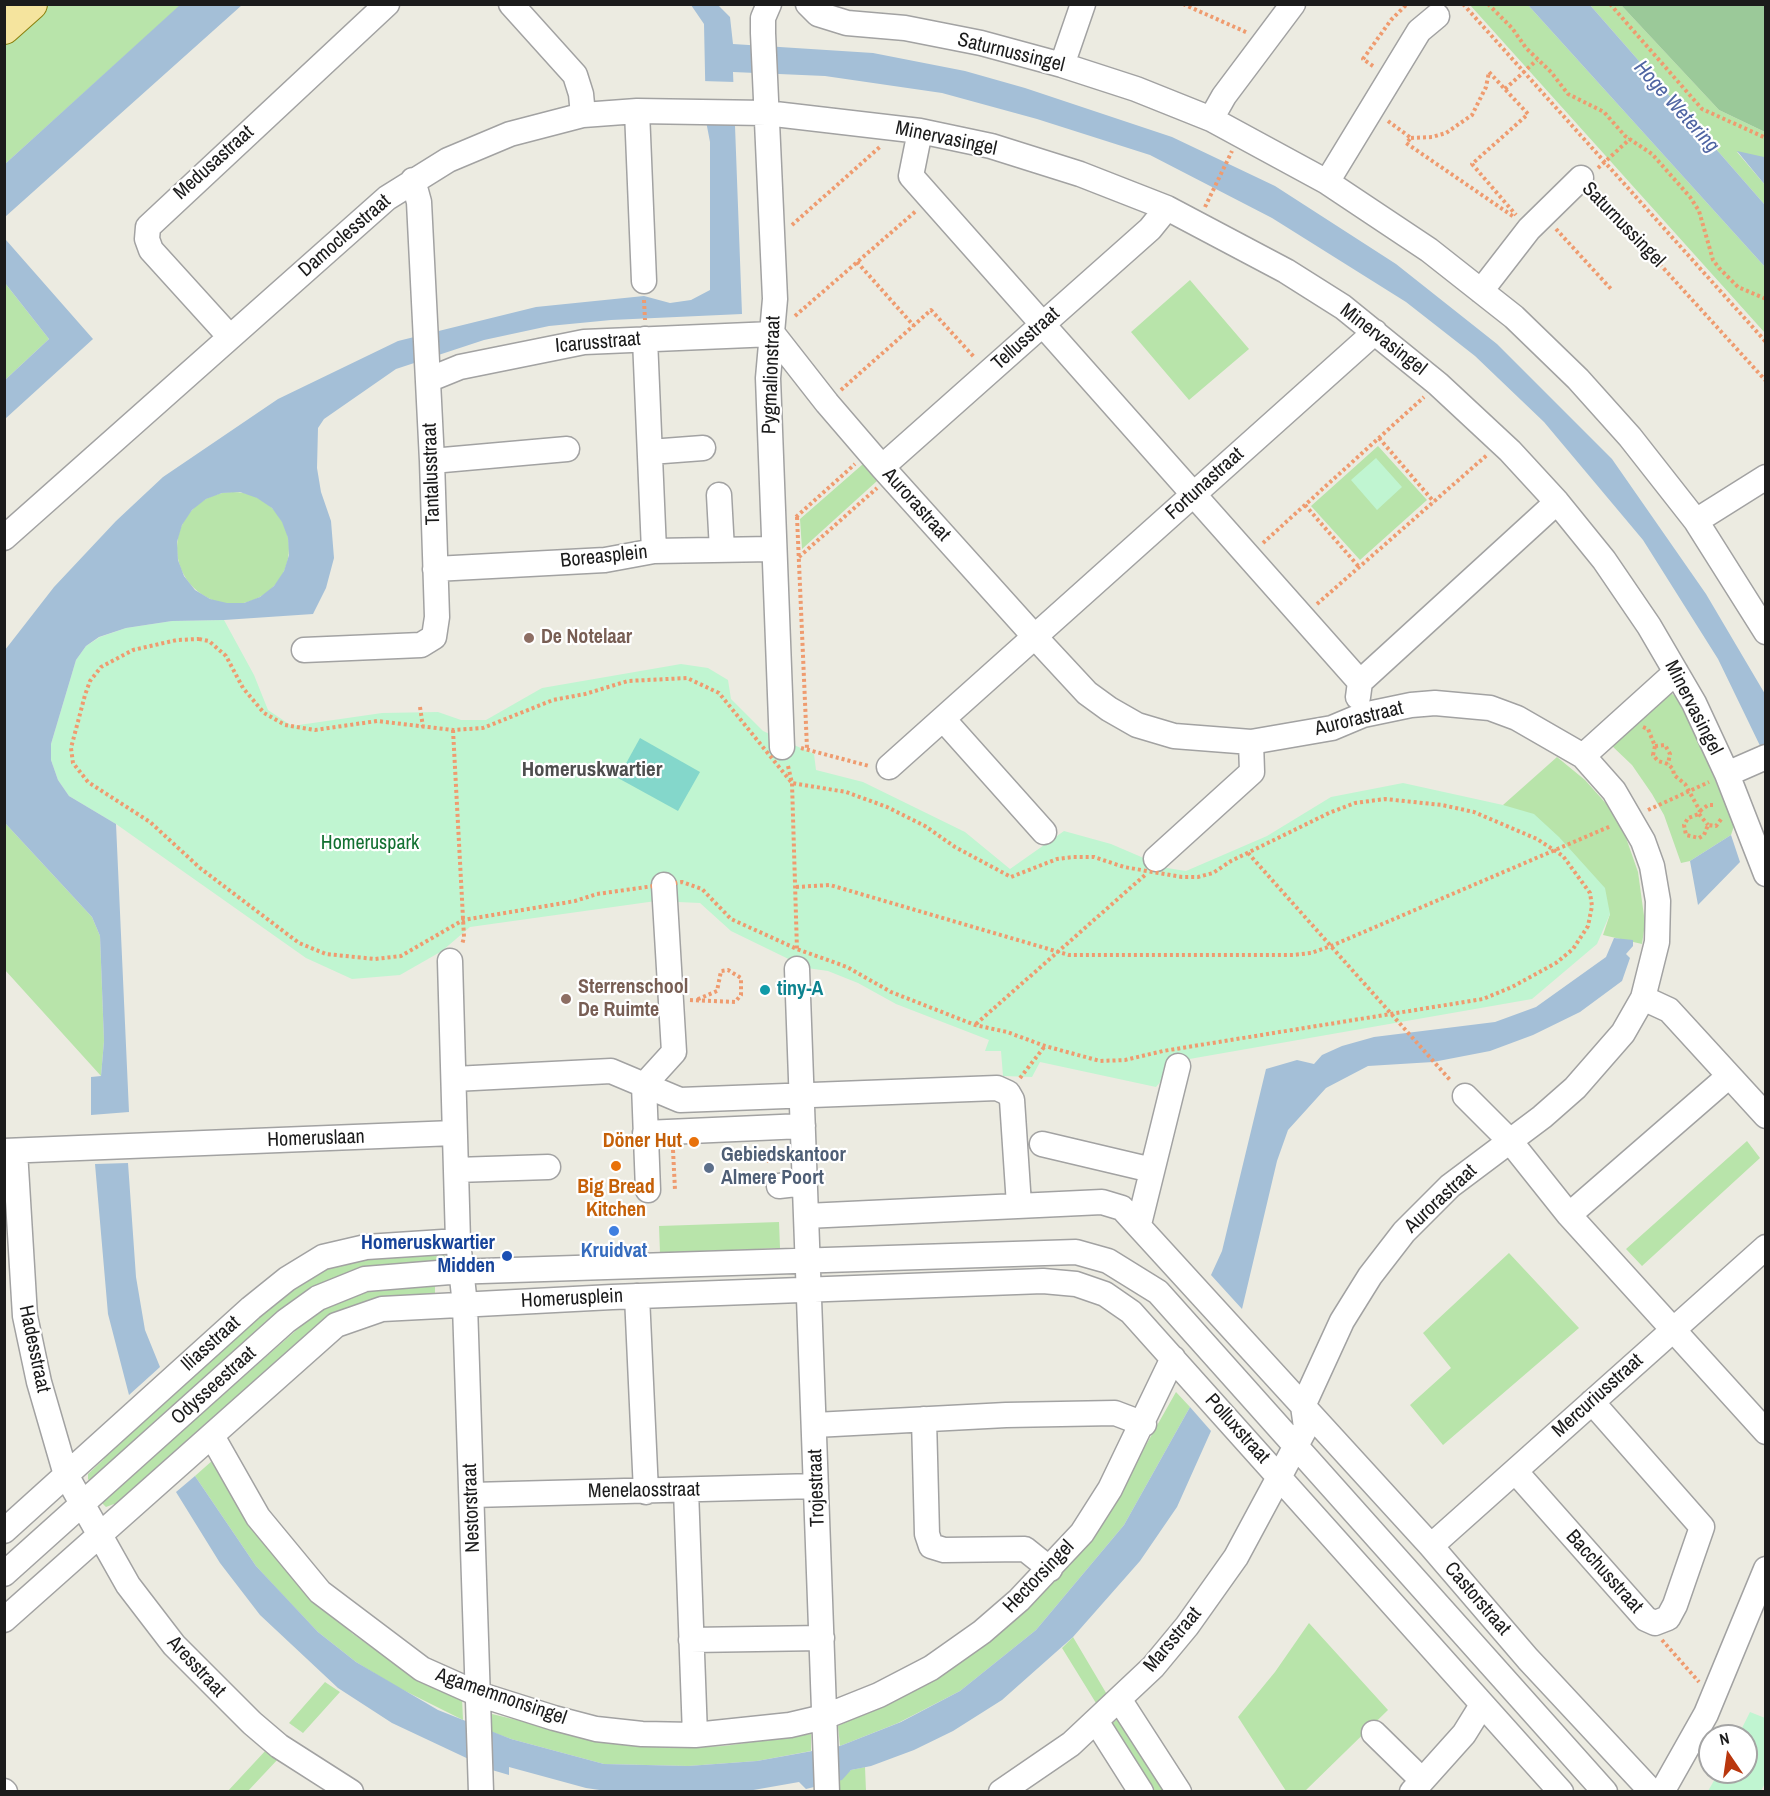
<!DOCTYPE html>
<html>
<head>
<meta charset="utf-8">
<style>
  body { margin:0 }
  #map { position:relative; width:1770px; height:1796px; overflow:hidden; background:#ecebe1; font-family:"Archivo Narrow",sans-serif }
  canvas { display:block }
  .frame { position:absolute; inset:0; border:6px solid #1b1b1b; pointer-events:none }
  .north { position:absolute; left:1698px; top:1724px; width:60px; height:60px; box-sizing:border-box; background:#fff; border:2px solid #a4a4a4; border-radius:50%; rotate:347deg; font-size:16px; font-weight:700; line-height:24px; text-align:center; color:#1b1b1b }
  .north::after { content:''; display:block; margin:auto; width:21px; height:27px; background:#b9370e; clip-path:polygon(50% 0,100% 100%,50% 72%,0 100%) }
</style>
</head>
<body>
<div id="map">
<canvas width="1770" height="1796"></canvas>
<div class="frame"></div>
<div class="north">N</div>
</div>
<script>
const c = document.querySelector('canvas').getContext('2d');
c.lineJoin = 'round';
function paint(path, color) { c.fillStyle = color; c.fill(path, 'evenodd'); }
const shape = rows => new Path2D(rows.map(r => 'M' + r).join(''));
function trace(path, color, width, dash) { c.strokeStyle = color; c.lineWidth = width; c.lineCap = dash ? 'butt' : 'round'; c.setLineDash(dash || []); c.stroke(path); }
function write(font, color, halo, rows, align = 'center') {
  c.font = font + ' "Archivo Narrow",sans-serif'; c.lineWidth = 4.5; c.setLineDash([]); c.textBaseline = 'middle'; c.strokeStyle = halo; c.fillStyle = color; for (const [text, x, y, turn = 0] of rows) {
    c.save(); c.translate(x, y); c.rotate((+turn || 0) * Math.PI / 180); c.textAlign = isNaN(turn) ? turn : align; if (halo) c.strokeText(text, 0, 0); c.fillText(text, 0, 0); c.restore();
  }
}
paint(shape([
  [41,5,181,5,5,164,4,37],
  [1470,5,1528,5,1765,267,1765,333],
  [1590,5,1621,5,1719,110,1765,132,1765,158,1737,152,1765,185,1765,205],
  [1190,280,1249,349,1189,400,1131,332],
  [5,283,49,339,5,380],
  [1378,446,1427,500,1360,560,1311,506],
  [863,464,877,481,802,549,800,519],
  '177 548a56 56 0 1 1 112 0a56 56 0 1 1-112 0Z',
  [1671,693,1676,697,1700,743,1734,826,1731,835,1690,861,1681,863,1664,815,1652,794,1632,765,1611,745],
  [1557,757,1585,780,1610,808,1624,832,1638,872,1645,923,1642,944,1603,935,1610,914,1503,805],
  [5,823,92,917,100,936,104,1041,101,1076,5,970],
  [1747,1141,1760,1158,1642,1266,1626,1249],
  [779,1222,780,1248,660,1253,659,1226],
  [429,1250,430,1256,444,1255,447,1262,364,1268,343,1274,306,1293,92,1484,88,1479,88,1474,104,1459,101,1455,287,1290,334,1263],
  [1509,1253,1579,1328,1443,1445,1410,1405,1451,1368,1423,1333],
  [435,1284,435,1297,389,1299,118,1507,114,1504,106,1507,101,1502,317,1312,362,1291],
  [1176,1392,1190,1407,1124,1525,1036,1630,960,1691,898,1723,840,1746,838,1726,940,1675,1125,1482],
  [213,1460,306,1593,353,1634,412,1676,462,1698,463,1720,397,1687,356,1662,318,1632,281,1593,256,1566,195,1476],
  [1309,1623,1388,1710,1304,1792,1286,1791,1238,1717,1275,1672],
  [1073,1637,1115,1708,1104,1716,1062,1648],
  [325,1682,340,1692,303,1733,289,1723],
  [492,1714,607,1742,675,1748,724,1746,811,1734,811,1751,757,1761,688,1766,604,1764,511,1739,492,1732],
  [1122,1716,1171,1791,1150,1791,1108,1726],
  [267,1749,279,1758,248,1791,227,1792],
  [865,1767,866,1791,837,1791,837,1781,851,1770]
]), '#b8e4aa');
paint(shape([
  [1621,5,1765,5,1765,132,1719,110]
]), '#9bc999');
paint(shape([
  [1376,458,1402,487,1377,510,1351,480],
  [224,620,254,675,268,710,292,726,382,713,438,712,461,720,486,720,542,688,681,664,708,668,728,680,731,699,763,731,814,754,816,770,863,782,965,832,1010,869,1064,831,1111,844,1167,868,1186,871,1267,836,1331,797,1403,783,1503,805,1534,814,1559,837,1605,888,1610,914,1597,944,1532,999,1178,1061,1156,1087,1040,1062,1032,1077,1003,1076,1001,1051,985,1051,989,1040,896,1004,858,983,828,971,807,968,731,931,700,903,656,901,470,927,442,951,400,975,352,979,306,958,116,824,69,796,58,780,51,760,51,744,76,660,86,646,100,637,126,628,172,621],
  [1750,1712,1765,1718,1765,1783,1761,1791,1708,1791,1719,1772,1746,1772,1746,1736,1738,1736]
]), '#c0f5d1');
paint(shape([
  [640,738,700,772,678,811,618,778]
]), '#84d7cb');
paint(shape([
  [181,4,242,5,5,217,5,164],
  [691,5,718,5,730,17,733,44,873,53,965,71,1025,88,1172,137,1275,186,1396,264,1497,344,1612,459,1706,594,1765,694,1765,756,1718,659,1643,540,1544,422,1475,356,1406,302,1272,218,1150,155,1037,119,942,93,825,76,733,72,742,314,611,320,549,326,484,340,396,369,324,419,318,428,317,468,321,492,331,521,334,558,326,588,313,614,224,620,172,621,126,628,99,637,86,646,76,660,51,744,51,760,58,780,69,796,116,824,129,1112,91,1115,91,1077,101,1076,104,1041,100,936,92,917,5,823,5,650,54,587,116,521,163,477,278,399,398,341,536,307,644,296,670,303,691,300,710,290,710,142,706,121,704,24],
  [240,492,257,498,272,508,282,522,288,538,289,555,284,571,274,586,260,597,244,603,227,603,210,599,195,590,184,576,178,560,177,542,182,525,192,510,206,499,222,493],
  [1528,5,1590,5,1765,205,1765,267],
  [1737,151,1764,157,1765,185],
  [5,226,6,240,93,339,5,419,5,380,49,339,5,283],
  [1731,835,1740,862,1698,905,1690,861],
  [1614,938,1633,940,1633,946,1626,954,1630,958,1622,981,1580,1012,1533,1035,1490,1051,1433,1062,1368,1066,1326,1088,1288,1130,1277,1161,1242,1309,1211,1275,1222,1251,1266,1069,1297,1060,1314,1064,1322,1055,1342,1046,1374,1037,1495,1022,1536,1007,1606,957],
  [128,1163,136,1277,145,1330,160,1367,129,1395,108,1314,95,1164],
  [1190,1407,1211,1431,1177,1507,1140,1561,1073,1637,1002,1700,953,1731,914,1750,871,1766,851,1770,842,1780,806,1789,799,1782,742,1792,613,1792,586,1788,509,1767,509,1775,492,1770,392,1723,338,1688,260,1615,220,1563,176,1492,195,1476,256,1566,318,1632,356,1662,438,1710,511,1739,604,1764,688,1766,757,1761,840,1746,901,1722,960,1691,1036,1630,1124,1525]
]), '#a4bfd7');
paint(shape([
  [702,81,735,82,737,122,703,121]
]), '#ecebe1');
const minor = shape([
  [511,4,575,75,581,94,583,115],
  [769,4,763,18,763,33,775,299,768,378,782,747],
  [808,4,818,14,847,23,905,28,981,43,1062,65,1136,89,1211,119,1327,182,1429,250,1514,317,1578,379,1630,437,1696,521,1766,632],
  [1062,65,1083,4],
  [637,111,644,281],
  [1211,119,1224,96,1293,4],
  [920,131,911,176,1360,682],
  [1327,182,1419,31,1437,16],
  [1481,291,1529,229,1581,178],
  [230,337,151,250,147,239,148,227,387,4],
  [645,339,654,551],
  [428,380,460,367,584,342,773,334,827,403,882,467,1035,637,1087,693,1109,709,1137,725,1174,736,1251,742,1332,728,1363,715,1411,705,1435,703,1490,708,1517,718,1583,756,1614,791,1643,841,1652,866,1658,901,1657,942,1643,998,1623,1033,1575,1088,1542,1117,1450,1186,1404,1232,1370,1276,1342,1321,1303,1406,1306,1427,1236,1557,1187,1626,1153,1667,1071,1744,1001,1792],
  [650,452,703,448],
  [432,461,567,449],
  [882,467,1150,229,1167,208],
  [719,495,722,550],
  [1696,521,1766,477],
  [4,538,387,198,448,160,510,134,583,115,637,111,766,113,920,131,991,146,1080,174,1167,208,1286,271,1343,307,1438,384,1510,451,1557,502,1604,560,1649,626,1694,703,1727,774,1766,874],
  [435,569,605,560,654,551,772,549],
  [304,650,421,645,434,637,437,617,432,461,419,202,413,180],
  [1358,697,1360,682,1557,502],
  [943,719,1044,832],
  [1583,756,1676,672],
  [889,767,1375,332],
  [1727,774,1766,757],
  [1156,859,1252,772,1251,742],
  [450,961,458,1241,465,1305,481,1792],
  [797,969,827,1792],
  [1643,998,1669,1010,1766,1116],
  [454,1079,611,1071,680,1100,997,1088,1008,1093,1012,1100,1019,1205],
  [1465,1096,1510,1141,1569,1215,1766,1432],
  [645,1133,803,1126],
  [1042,1144,1152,1170],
  [4,1151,454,1133],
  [15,1151,25,1316,39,1382,66,1475,128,1585,174,1645,252,1723,279,1746,351,1792],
  [456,1170,548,1167],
  [779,1186,805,1183],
  [648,1190,644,1085,674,1052,664,885],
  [1569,1215,1729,1076],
  [806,1216,1102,1202,1122,1208,1431,1546,1528,1659,1652,1792],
  [1139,1224,1178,1066],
  [637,1296,646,1492],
  [924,1419,927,1534,931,1546,944,1550,1025,1549,1050,1569],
  [815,1425,1006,1415,1115,1413,1144,1424],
  [212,1436,258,1517,320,1592,422,1669,478,1694,554,1718,596,1729,642,1734,695,1735,790,1725,824,1717,879,1695,931,1668,982,1632,1019,1600,1082,1533,1110,1489,1173,1358],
  [1515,1471,1646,1619,1655,1623,1668,1618,1675,1605,1702,1527,1592,1402],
  [686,1490,695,1735],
  [472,1495,816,1486],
  [4,1531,251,1308,287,1279,323,1257,366,1247,458,1241],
  [1431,1546,1766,1247],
  [4,1574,286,1321,318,1298,365,1279,450,1272,1076,1252,1108,1261,1158,1292,1605,1792],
  [4,1620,336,1325,382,1309,612,1297,1043,1281,1076,1284,1105,1294,1131,1312,1561,1792],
  [691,1640,822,1638],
  [1119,1699,1179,1792],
  [1096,1721,1141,1792],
  [1374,1733,1422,1780],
  [4,1791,5,1792],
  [1412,1792,1464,1734,1482,1705],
  [1662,1792,1706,1714,1766,1569]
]);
const major = shape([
  [4,28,31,4]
]);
trace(minor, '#a2a2a2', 27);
trace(major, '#897d0a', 34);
trace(shape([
  [1183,4,1248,33],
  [1463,4,1766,342],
  [1488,4,1512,28,1526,48,1551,72,1568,94,1604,112,1625,136,1652,154,1690,197,1699,211,1713,260,1719,268,1738,287,1766,299],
  [1610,4,1702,109,1766,138],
  [1373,66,1363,59,1391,20,1407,4],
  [1505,89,1537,60],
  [1388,121,1411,138,1406,143,1514,217],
  [1411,138,1432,137,1446,133,1472,115,1486,87,1489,72,1528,114,1472,164,1516,215],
  [1598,168,1630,139],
  [1595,193,1766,381],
  [1205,207,1232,151],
  [792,225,881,146],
  [1556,229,1611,289],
  [857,262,914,326],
  [644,300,645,320],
  [795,316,916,211],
  [841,390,931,310,974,357],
  [1379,438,1434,502],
  [1305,505,1359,567],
  [796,517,855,464],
  [797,517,807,748],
  [1263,543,1424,397],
  [799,557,877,488],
  [1317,604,1487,455],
  [199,639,209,641,226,656,243,688,264,713,285,725,315,730,377,721,453,730,483,728,553,700,585,694,628,681,687,678,719,693,792,783,846,792,887,807,925,826,955,847,1011,877,1057,859,1073,857,1094,857,1124,867,1182,877,1198,877,1213,873,1231,861,1329,813,1355,803,1385,799,1442,805,1474,812,1537,839,1563,856,1590,893,1592,906,1588,926,1573,949,1556,963,1512,987,1483,999,1163,1051,1125,1060,1100,1061,1045,1046,1007,1032,975,1025,891,992,847,967,797,949,731,919,702,889,682,882,597,894,575,901,463,920,401,956,375,959,326,954,299,943,200,868,150,822,88,782,73,763,71,748,85,695,90,681,101,667,133,650,177,640,199,639],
  [420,707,423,727],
  [1643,727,1648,729,1655,746,1653,755,1658,761,1668,764,1673,769,1674,775,1685,784,1700,811,1699,814,1688,818,1684,825,1686,835,1699,838,1704,835,1708,825,1716,826,1722,818],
  [453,730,464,937,462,945],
  [1655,746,1665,745,1670,754,1668,764],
  [801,748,869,766],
  [788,766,792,783,797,950],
  [1648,810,1709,782],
  [1700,811,1708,805,1716,805],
  [1699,814,1708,825],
  [1248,853,1451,1081],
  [796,887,830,885,1069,955,1293,955,1311,953,1331,946,1611,826],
  [690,1000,735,1002,741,995,741,978,728,970,721,971,717,991,696,1000],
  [976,1024,1145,875],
  [1020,1078,1045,1046],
  [673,1150,675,1190],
  [767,1161,784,1160],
  [1662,1640,1699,1682]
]), '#ef9b6f', 4, [3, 3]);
trace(minor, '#fff', 24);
trace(major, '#f5e49e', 32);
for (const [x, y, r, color] of [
  [529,638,6,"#8d6e63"],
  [765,990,6,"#0f9aa8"],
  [566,999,6,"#8d6e63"],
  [694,1142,6,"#e8710a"],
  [616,1166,6,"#e8710a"],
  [709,1168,6,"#5c6f8a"],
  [614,1231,6,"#3f7fe0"],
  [507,1256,6,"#1a4fb4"]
]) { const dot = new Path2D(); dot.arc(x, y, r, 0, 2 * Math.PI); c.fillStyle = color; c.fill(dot); trace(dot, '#fff', 2); }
write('20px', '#1b1b1b', '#fff', [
  ["Saturnussingel",1011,53,14],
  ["Minervasingel",946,139,12],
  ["Medusastraat",214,163,-42],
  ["Saturnussingel",1623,225,46],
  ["Damoclesstraat",345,236,-41],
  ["Tellusstraat",1026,339,-42],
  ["Minervasingel",1383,340,38],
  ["Icarusstraat",598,343,-5],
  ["Pygmalionstraat",772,375,-88],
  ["Tantalusstraat",432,474,-92],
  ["Fortunastraat",1205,484,-42],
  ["Aurorastraat",916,505,48],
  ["Boreasplein",604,557,-6],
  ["Minervasingel",1693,708,63],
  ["Aurorastraat",1359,719,-14],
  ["Homeruslaan",316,1139,-2],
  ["Aurorastraat",1441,1199,-43],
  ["Homerusplein",572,1299,-3],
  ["Iliasstraat",211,1344,-42],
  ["Hadesstraat",34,1349,78],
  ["Odysseestraat",214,1386,-42],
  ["Mercuriusstraat",1598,1396,-42],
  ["Polluxstraat",1237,1429,48],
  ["Trojestraat",817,1488,-92],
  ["Menelaosstraat",644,1491,-1],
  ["Nestorstraat",472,1508,-92],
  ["Bacchusstraat",1604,1572,48],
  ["Hectorsingel",1039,1577,-46],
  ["Castorstraat",1477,1599,49],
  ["Marsstraat",1173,1640,-50],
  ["Aresstraat",196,1667,47],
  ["Agamemnonsingel",501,1697,19]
]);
write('bold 20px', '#785e54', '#fff', [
  ["De Notelaar",541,638],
  ["Sterrenschool",578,988],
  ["De Ruimte",578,1011]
], 'left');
write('20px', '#127031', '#fff', [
  ["Homeruspark",370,844]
]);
write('bold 20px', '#0d838f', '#fff', [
  ["tiny-A",777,990]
], 'left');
write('bold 20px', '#c56008', '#fff', [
  ["Döner Hut",682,1142],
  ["Big Bread",616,1188,"center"],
  ["Kitchen",616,1211,"center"]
], 'right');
write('bold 20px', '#4e5e75', '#fff', [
  ["Gebiedskantoor",721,1156],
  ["Almere Poort",721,1179]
], 'left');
write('bold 20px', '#164399', '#fff', [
  ["Homeruskwartier",495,1244],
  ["Midden",495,1267]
], 'right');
write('bold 20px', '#366cbe', '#fff', [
  ["Kruidvat",614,1252]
]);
write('italic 21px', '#4f65a3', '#fff', [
  ["Hoge Wetering",1676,107,48]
]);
write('bold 21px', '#4e4e4e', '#fff', [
  ["Homeruskwartier",592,770]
]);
</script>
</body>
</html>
